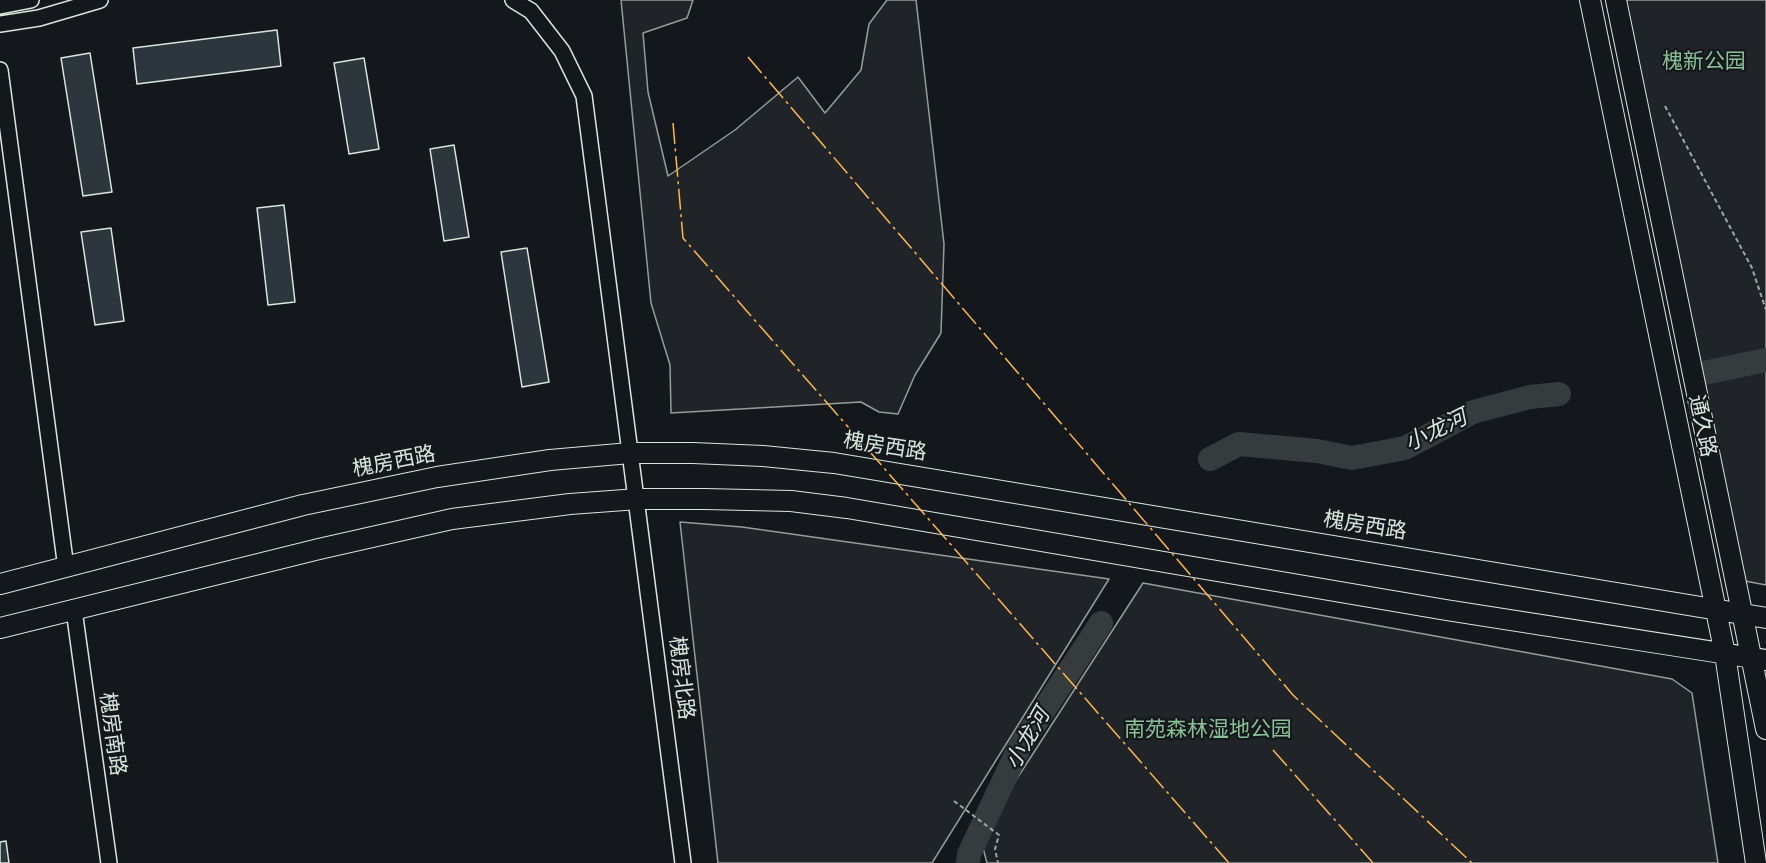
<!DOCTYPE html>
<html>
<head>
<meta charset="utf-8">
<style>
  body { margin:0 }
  canvas { display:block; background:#14181c }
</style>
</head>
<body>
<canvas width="1766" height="863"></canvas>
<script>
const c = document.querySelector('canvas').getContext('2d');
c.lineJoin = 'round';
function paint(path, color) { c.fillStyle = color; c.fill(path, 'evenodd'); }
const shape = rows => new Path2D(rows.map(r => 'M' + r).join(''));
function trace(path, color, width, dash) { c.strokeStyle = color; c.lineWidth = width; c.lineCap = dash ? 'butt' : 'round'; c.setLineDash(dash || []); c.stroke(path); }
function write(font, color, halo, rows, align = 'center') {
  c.font = font + ' "Noto Sans","Noto Sans SC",sans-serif'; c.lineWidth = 4.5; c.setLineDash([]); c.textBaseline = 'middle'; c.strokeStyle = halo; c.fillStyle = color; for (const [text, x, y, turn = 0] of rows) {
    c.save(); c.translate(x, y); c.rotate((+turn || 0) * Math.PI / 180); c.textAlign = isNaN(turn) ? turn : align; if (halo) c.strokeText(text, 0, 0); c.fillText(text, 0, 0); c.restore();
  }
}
const green = shape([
  [621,0,693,0,687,18,643,33,648,92,668,176,735,130,798,77,825,113,861,70,869,24,887,0,916,0,944,244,941,333,915,375,898,414,879,412,861,402,671,413,670,365,651,303,621,0],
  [1626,0,1766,0,1766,585,1745,581,1626,0],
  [680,522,742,527,1109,579,932,863,718,863,680,522],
  [1143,583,1672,679,1692,693,1718,863,987,863,983,848,996,811,1143,583]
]);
paint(green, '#202428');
trace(green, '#939e99', 1.5);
trace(shape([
  [1699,374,1766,360],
  [1210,459,1239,444,1317,451,1352,458,1405,448,1473,412,1530,397,1559,394],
  [968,863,969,854,1019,748,1101,623]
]), '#363b3e', 24);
const building = shape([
  [277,30,281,66,137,84,133,48,277,30],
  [90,53,112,192,83,196,61,58,90,53],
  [364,58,379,149,349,154,334,63,364,58],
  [454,145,469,237,444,241,430,149,454,145],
  [284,205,295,302,268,305,257,208,284,205],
  [111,228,124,321,95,325,81,232,111,228],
  [527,248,549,382,522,387,501,252,527,248],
  [6,841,9,863,0,863,0,842,6,841]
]);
paint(building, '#2c363c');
trace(building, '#d8e6dc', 1.5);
const tertiary = shape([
  [513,0,531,11,562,51,584,96,683,863],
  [0,6,31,0],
  [0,24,39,18,100,0],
  [0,70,66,568],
  [74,610,109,863]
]);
const primary = shape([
  [1590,0,1725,654,1756,863],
  [1616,0,1766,729],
  [0,584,303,505,437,477,550,460,630,453,693,453,763,456,834,463,1766,618],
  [0,628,319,549,452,519,570,504,638,499,705,499,791,501,847,508,1446,610,1766,660]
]);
trace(tertiary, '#d8e6dc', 18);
trace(primary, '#d8e6dc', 22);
trace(shape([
  [1665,106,1752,268,1766,310],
  [954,801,999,835,995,849,998,863]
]), '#9da8a2', 2, [4.5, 3]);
trace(tertiary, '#14181c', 15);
trace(primary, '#14181c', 20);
trace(shape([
  [748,57,1293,695,1472,863],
  [673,123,683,238,1229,863],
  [1273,750,1373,863]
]), '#ffb74d', 1.5, [21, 4.5, 3, 4.5]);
write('21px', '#8ac095', '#14181c', [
  ["槐新公园",1704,62],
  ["南苑森林湿地公园",1208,730]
]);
write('21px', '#d8e6dc', '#14181c', [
  ["通久路",1702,426,78],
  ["槐房西路",885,447,9],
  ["槐房西路",394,462,-11],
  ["槐房西路",1365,526,9],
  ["槐房北路",681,678,83],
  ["槐房南路",112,734,82]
]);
write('italic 22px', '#d8e6dc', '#14181c', [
  ["小龙河",1436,431,-26],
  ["小龙河",1028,739,-60]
]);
</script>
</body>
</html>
